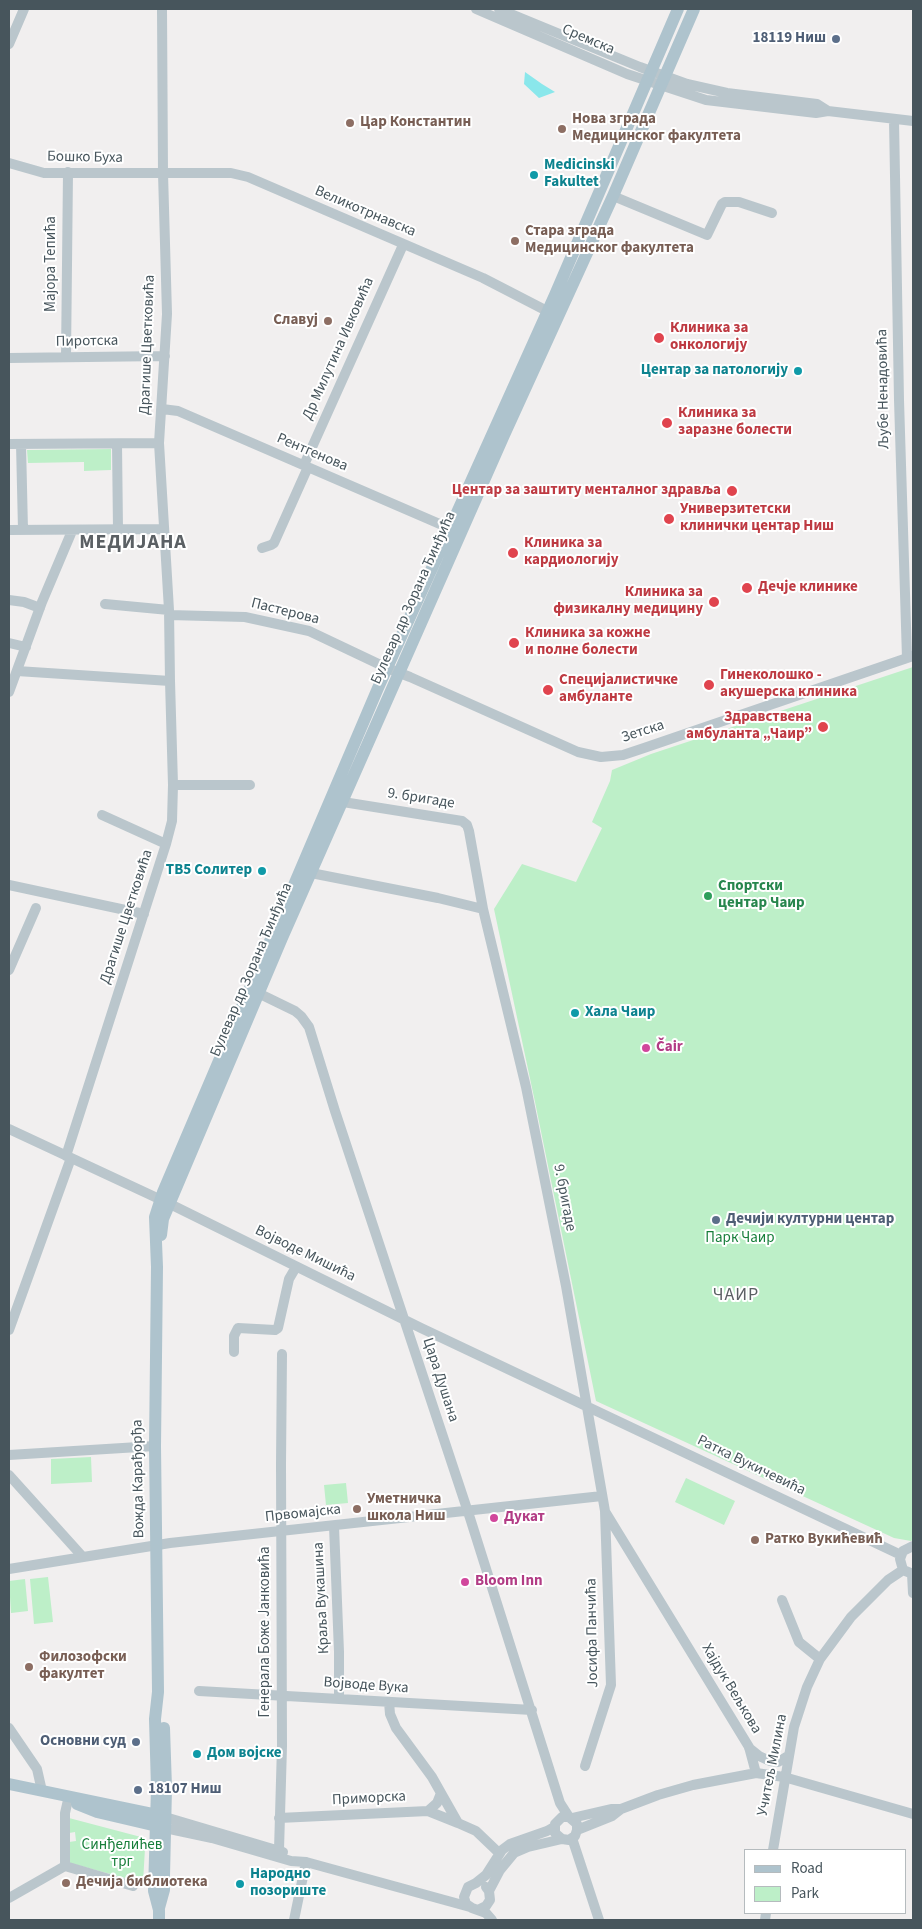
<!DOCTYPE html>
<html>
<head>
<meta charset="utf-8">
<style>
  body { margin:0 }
  #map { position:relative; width:922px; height:1929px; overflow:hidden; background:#f1efef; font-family:"Source Sans 3",sans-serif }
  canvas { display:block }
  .frame { position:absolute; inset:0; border:10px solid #47555c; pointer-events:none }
  .legend { position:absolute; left:744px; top:1849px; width:162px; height:65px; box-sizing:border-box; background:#fff; border:1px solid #b5bbbe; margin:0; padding:6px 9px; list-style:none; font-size:15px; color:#47555c }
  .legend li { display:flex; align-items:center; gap:10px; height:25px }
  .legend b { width:25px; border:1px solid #b5bbbe }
</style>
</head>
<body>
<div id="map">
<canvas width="922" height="1929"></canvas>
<div class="frame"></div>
<ul class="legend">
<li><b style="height:6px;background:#aec3cd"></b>Road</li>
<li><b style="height:14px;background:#bdefc8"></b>Park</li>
</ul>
</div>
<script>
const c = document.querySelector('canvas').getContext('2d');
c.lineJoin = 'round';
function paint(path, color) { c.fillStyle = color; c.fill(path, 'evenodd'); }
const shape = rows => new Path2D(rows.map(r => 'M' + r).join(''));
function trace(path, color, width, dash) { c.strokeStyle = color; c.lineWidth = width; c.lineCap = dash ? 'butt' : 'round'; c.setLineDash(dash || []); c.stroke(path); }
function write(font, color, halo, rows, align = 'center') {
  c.font = font + ' "Source Sans 3",sans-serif'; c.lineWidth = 4; c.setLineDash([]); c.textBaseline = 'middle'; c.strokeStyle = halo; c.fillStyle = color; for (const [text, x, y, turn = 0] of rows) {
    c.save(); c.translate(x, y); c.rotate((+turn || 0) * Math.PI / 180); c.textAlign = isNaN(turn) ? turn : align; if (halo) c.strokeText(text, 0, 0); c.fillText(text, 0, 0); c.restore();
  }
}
paint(shape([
  [111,449,111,470,84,471,84,462,28,463,27,450],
  [913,667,913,1540,911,1541,894,1538,596,1401,535,1102,494,909,522,864,576,882,602,828,592,822,610,781,612,770,651,754],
  [91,1457,92,1482,51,1484,51,1459],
  [686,1478,735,1501,724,1525,675,1502],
  [346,1483,348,1503,326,1505,324,1485],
  [48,1577,53,1622,34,1624,30,1579],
  [25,1579,28,1611,11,1613,9,1581],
  [69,1818,141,1837,145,1848,143,1883,70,1863,69,1842,76,1841,75,1832,69,1833]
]), '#bdefc8');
paint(shape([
  [525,72,542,84,555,92,539,98,524,84]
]), '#8ae7eb');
trace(shape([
  [162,9,163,173,167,314,159,443,169,610,170,681],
  [476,9,627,74,706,100,816,113,828,111,913,121],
  [499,9,640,67,687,84,727,93,817,104,828,111],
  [9,44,24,9],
  [894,120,899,400,907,658],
  [9,163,44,173,231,173,248,177,483,278,547,311],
  [613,196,707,235,722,204,725,202,739,202,772,213],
  [66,357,68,172],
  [9,358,165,356],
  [162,409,178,411,449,528],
  [9,444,159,443],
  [21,444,23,530],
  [117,444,118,530],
  [304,465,403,245],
  [9,530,164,529],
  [262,548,271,545,274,543,308,467],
  [9,600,24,602,40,608],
  [105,604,169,610],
  [169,615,245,617,309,631,387,668,410,677,578,752,601,757,623,755,644,748,913,656],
  [9,643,26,647],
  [17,671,170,681,173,785,172,821,166,844,66,1156],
  [9,692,42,602,72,531],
  [173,785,250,785],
  [343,802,462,821,467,825,469,831,483,909,526,1087,566,1286,605,1511,611,1685,585,1766],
  [102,815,166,844],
  [311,873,438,898,483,909],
  [9,885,144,914],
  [9,970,36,908],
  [258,993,295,1011,301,1016,309,1027,335,1111,470,1518,560,1803,569,1817],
  [9,1129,170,1204,421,1328,901,1555],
  [9,1330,71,1158],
  [234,1352,234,1336,238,1328,275,1330,278,1328,289,1279,296,1267],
  [9,1455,155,1446],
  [9,1475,82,1556],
  [606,1513,749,1747,756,1773],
  [334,1526,339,1652,339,1699],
  [913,1546,903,1551,900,1559,903,1570,913,1574],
  [9,1569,170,1543,602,1496],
  [912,1574,913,1593],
  [782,1600,799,1642,820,1659],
  [199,1691,532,1710],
  [389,1702,390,1714,396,1728,432,1777,441,1793,437,1803,428,1811],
  [9,1728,37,1769,42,1791],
  [749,1748,759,1756,770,1761,778,1762,788,1756],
  [441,1793,458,1823,476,1831,499,1853],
  [165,1817,283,1852],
  [279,1818,428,1811,458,1823],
  [572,1818,611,1809,621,1809],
  [165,1828,212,1838,291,1861,306,1862,470,1907],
  [577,1830,612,1816,621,1809,658,1795,693,1785,756,1773,784,1777,913,1814],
  [572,1838,599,1920],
  [279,1850,282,1746,281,1464,282,1354],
  [773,1850,794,1727,807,1687,820,1659,851,1617,888,1580,903,1570],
  [65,1866,133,1886],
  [65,1866,65,1813,68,1800],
  [489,1891,500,1870,514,1853,528,1847,562,1839,569,1840,575,1836,577,1830,577,1824,569,1817,562,1817,555,1824,555,1833,562,1839],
  [9,1898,65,1866],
  [478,1910,486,1906,490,1900,489,1891,486,1887],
  [294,1920,306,1862],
  [492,1920,486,1913,472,1908,466,1904,464,1897,468,1887,476,1883,486,1875,502,1850,510,1844,547,1831,554,1827],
  [765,1920,766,1913]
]), '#bac6cc', 10);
trace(shape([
  [161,1235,163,1219,282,938,504,435,613,196,694,9],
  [9,1784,163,1816],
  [77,1804,97,1812,161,1827],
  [159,1908,164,1890,164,1876,166,1788,164,1728],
  [159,1920,159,1910,154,1891,157,1788,155,1719,158,1692,155,1446,157,1267,155,1217,163,1192,378,688,555,295,678,9]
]), '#aec3cd', 12);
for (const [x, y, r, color] of [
  [836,39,5,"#5c6f8a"],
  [350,123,5,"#8d6e63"],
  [562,129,5,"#8d6e63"],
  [534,175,5,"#0f9aa8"],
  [515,241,5,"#8d6e63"],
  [328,321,5,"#8d6e63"],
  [659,338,6,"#e0444e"],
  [798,371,5,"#0f9aa8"],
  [667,423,6,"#e0444e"],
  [732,491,6,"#e0444e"],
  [669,519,6,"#e0444e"],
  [513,553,6,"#e0444e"],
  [747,588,6,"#e0444e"],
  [714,602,6,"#e0444e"],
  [514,643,6,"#e0444e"],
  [709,685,6,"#e0444e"],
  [548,690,6,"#e0444e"],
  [823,727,6,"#e0444e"],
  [262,871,5,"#0f9aa8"],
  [708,896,5,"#2e9e5b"],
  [575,1013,5,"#0f9aa8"],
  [646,1048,5,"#d1479c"],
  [716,1220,5,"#5c6f8a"],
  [357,1509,5,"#8d6e63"],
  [494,1518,5,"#d1479c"],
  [755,1540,5,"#8d6e63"],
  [465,1582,5,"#d1479c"],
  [29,1667,5,"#8d6e63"],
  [136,1742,5,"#5c6f8a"],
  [197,1754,5,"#0f9aa8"],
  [138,1790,5,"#5c6f8a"],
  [66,1883,5,"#8d6e63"],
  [240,1884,5,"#0f9aa8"]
]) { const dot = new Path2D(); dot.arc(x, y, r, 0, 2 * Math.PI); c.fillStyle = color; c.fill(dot); trace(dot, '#fff', 2); }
write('bold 15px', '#4e5e75', '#fff', [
  ["18119 Ниш",826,39],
  ["Дечији културни центар",726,1220,"left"],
  ["Основни суд",126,1742],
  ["18107 Ниш",148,1790,"left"]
], 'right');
write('15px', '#47555c', '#fff', [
  ["Сремска",588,40,23],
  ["Бошко Буха",85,158,1],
  ["Великотрнавска",365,212,23],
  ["Мајора Тепића",52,264,-90],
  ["Пиротска",87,342,-1],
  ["Драгише Цветковића",148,345,-88],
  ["Др Милутина Ивковића",339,349,-66],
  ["Љубе Ненадовића",884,389,-91],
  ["Рентгенова",312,453,23],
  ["Булевар др Зорана Ђинђића",414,598,-66],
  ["Пастерова",285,612,14],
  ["Зетска",643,732,-18],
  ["9. бригаде",421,799,9],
  ["Драгише Цветковића",127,917,-72],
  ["Булевар др Зорана Ђинђића",252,970,-67],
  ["9. бригаде",564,1198,79],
  ["Војводе Мишића",305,1254,26],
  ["Цара Душана",440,1380,72],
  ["Ратка Вукичевића",751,1466,26],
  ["Вожда Карађорђа",139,1479,-91],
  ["Првомајска",303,1514,-6],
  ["Краља Вукашина",322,1598,-93],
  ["Генерала Боже Јанковића",266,1632,-90],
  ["Јосифа Панчића",593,1633,-91],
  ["Војводе Вука",366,1686,4],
  ["Хајдук Вељкова",731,1689,59],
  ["Учитељ Милина",773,1765,-79],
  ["Приморска",369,1799,-3]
]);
write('bold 15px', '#785e54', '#fff', [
  ["Нова зграда",572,120],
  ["Медицинског факултета",572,137],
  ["Цар Константин",360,123],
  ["Стара зграда",525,232],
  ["Медицинског факултета",525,249],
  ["Славуј",318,321,"right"],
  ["Уметничка",367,1500],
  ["школа Ниш",367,1517],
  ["Ратко Вукићевић",765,1540],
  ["Филозофски",39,1658],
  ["факултет",39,1675],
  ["Дечија библиотека",76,1883]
], 'left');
write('bold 15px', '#0d838f', '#fff', [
  ["Medicinski",544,166],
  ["Fakultet",544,183],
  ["Центар за патологију",788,371,"right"],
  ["ТВ5 Солитер",252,871,"right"],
  ["Хала Чаир",585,1013],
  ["Дом војске",207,1754],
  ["Народно",250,1875],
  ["позориште",250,1892]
], 'left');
write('bold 15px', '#be3a42', '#fff', [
  ["Клиника за",670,329],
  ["онкологију",670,346],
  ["Клиника за",678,414],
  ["заразне болести",678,431],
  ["Центар за заштиту менталног здравља",721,491,"right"],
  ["Универзитетски",680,510],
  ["клинички центар Ниш",680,527],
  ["Клиника за",524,544],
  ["кардиологију",524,561],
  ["Дечје клинике",758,588],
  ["Клиника за",703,593,"right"],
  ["физикалну медицину",703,610,"right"],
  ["Клиника за кожне",525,634],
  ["и полне болести",525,651],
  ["Гинеколошко -",720,676],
  ["акушерска клиника",720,693],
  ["Специјалистичке",559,681],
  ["амбуланте",559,698],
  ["Здравствена",812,718,"right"],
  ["амбуланта „Чаир”",812,735,"right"]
], 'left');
write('bold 15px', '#27864d', '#fff', [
  ["Спортски",718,887],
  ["центар Чаир",718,904]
], 'left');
write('bold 15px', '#b23c85', '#fff', [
  ["Čair",656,1048],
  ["Дукат",504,1518],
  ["Bloom Inn",475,1582]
], 'left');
write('15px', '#177e3a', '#fff', [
  ["Парк Чаир",740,1239],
  ["Синђелићев",122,1846],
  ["трг",122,1863]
]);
c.letterSpacing = '1px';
write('18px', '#5b6064', '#fff', [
  ["ЧАИР",736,1296]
]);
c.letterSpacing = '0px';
c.letterSpacing = '1px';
write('bold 20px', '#5b6064', '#fff', [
  ["МЕДИЈАНА",133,544]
]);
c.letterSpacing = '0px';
</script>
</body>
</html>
